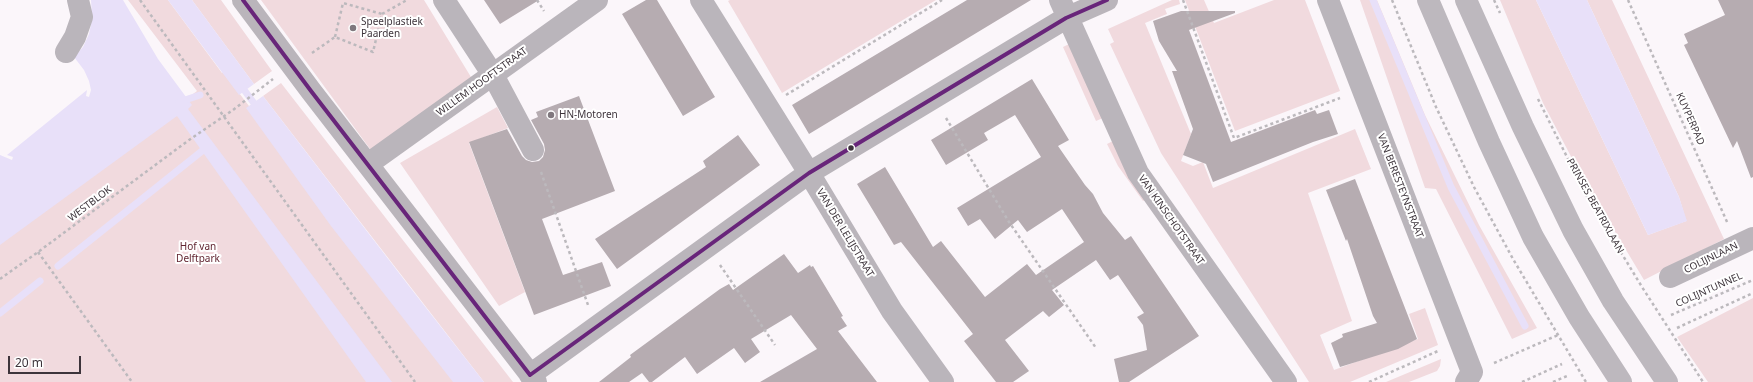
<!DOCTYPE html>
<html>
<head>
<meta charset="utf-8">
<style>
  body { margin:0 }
  #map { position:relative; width:1753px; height:382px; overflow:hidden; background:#fbf6fa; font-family:"Noto Sans",sans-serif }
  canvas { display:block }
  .scale { position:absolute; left:8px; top:356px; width:73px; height:18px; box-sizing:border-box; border:2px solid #3d343b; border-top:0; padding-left:5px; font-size:12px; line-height:14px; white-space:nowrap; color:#3d343b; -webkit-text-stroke:3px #fff; paint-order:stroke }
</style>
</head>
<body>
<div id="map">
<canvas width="1753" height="382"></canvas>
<div class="scale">20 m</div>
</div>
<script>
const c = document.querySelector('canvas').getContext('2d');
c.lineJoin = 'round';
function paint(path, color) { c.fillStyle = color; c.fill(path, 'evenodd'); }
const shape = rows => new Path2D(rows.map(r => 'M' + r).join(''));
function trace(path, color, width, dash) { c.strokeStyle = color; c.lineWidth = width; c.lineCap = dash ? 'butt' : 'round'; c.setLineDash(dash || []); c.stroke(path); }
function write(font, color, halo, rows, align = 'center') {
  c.font = font + ' "Noto Sans",sans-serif'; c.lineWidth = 4; c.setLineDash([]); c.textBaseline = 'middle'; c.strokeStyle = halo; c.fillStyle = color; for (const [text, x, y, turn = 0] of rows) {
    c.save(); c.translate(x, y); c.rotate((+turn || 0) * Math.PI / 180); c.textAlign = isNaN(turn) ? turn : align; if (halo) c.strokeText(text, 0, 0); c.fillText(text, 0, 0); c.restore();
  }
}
paint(shape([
  [128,0,168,0,222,73,223,72,460,382,0,382,0,237,197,91],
  [192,0,221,0,272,71,254,84],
  [261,0,424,0,474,82,373,153],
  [730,0,936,0,782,93,728,1],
  [1172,0,1179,0,1180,4,1165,9,1167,14,1145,23,1191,134,1181,161,1193,166,1203,162,1213,188,1355,129,1371,169,1308,193,1352,321,1320,335,1334,370,1418,339,1409,314,1425,308,1438,345,1350,382,1309,382,1161,153,1110,44,1114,42,1108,29],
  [1185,0,1204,0,1214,23,1274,0,1305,0,1340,91,1235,131],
  [1360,0,1377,0,1425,115,1479,225,1537,328,1512,339,1436,189,1425,188],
  [1500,0,1536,0,1648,235,1686,221,1679,197,1587,0,1612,0,1724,239,1644,280,1577,168,1543,103],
  [1071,43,1105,117,1096,121,1063,47],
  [281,83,513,382,484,382,263,96],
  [497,107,508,128,469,143,525,292,499,306,400,163],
  [1115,140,1150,196,1143,201,1118,166,1107,144],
  [1753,298,1753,382,1708,382,1677,337],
  [1441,359,1440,366,1437,371,1409,382,1386,382]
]), '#f1dade');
paint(shape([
  [91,0,123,0,158,59,192,105,188,109,392,382,366,382,177,116,0,245,0,155,12,160,13,157,7,155,87,90,86,96,89,97,91,90,89,81,84,70,74,57,83,47,89,34,92,19],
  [168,0,192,0,254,84,239,95],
  [1536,0,1587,0,1679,197,1687,221,1648,235],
  [263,96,409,286,484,382,453,382,331,226,246,108]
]), '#e8e0f9');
trace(shape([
  [1373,0,1451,187,1525,326],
  [239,83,259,110],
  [179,102,200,95],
  [58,266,207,147],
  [0,313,40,281]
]), '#e8e0f9', 7);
paint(shape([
  [484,0,539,0,500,24],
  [646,0,657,0,715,97,683,116,622,14],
  [967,0,1031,0,809,134,792,105],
  [1718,0,1753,0,1753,177,1751,178,1737,141,1733,148,1684,45,1688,43,1684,34,1725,15],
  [1181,11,1235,11,1235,13,1189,30,1231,142,1315,110,1317,114,1329,110,1338,134,1313,142,1213,182,1206,164,1183,155,1193,129,1172,71,1177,71,1159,41,1153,21],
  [1032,79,1069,140,1058,146,1085,185,1093,194,1103,213,1125,240,1131,236,1199,336,1129,382,1119,382,1114,359,1147,350,1143,325,1137,317,1144,313,1118,275,1110,280,1096,260,1052,290,1064,305,1049,317,1043,311,1005,340,1029,371,1013,382,996,382,964,341,973,334,901,242,894,245,857,184,885,167,933,247,941,241,985,297,1027,264,1036,275,1084,242,1062,209,1027,232,1018,220,995,239,980,219,968,226,957,208,1041,157,1015,115,984,133,988,140,946,165,931,140],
  [579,96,615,191,542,219,563,275,602,262,611,286,534,315,469,142,507,129,522,156,526,160,532,162,539,161,543,157,545,150,544,144,531,120,538,117,536,112],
  [738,135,760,165,617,269,595,239,706,167,703,161],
  [1355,179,1417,339,1398,349,1340,367,1331,343,1343,337,1342,334,1377,323,1373,316,1347,239,1346,241,1326,190],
  [784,254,798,273,810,265,811,267,813,266,843,316,841,317,847,326,838,331,877,382,760,382,817,349,791,315,751,339,760,352,745,363,734,348,697,374,685,357,652,382,649,382,642,373,629,382,599,382,631,357,630,355,720,289,729,284,733,290]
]), '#b6acb1');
trace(shape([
  [140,0,415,382],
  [537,0,544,11],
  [1183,0,1234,138,1340,98],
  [1392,0,1436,107,1474,187,1513,259,1586,382],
  [1494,0,1500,13],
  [1628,0,1728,224],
  [335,37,343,3,382,14],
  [312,53,335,37,373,52,382,14,407,0],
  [786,95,942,0],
  [1538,99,1585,193,1642,287,1703,382],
  [946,118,1009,222,1096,348],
  [541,172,588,305],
  [38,252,132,382],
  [720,265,775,345],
  [0,279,38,252,189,140,233,110,273,79],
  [1671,315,1753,280],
  [1677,328,1753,293],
  [1494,363,1558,335],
  [1369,382,1438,351],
  [1522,382,1562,364],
  [1553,382,1567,376]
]), '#bcb9bd', 2.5, [3, 3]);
trace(shape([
  [243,0,311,91,536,382],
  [444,0,493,75,533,150],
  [701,0,809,173,892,311,943,382],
  [1060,0,1138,173,1286,382],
  [1328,0,1472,372,1466,382],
  [66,52,75,37,82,17,78,0],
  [368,164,597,0],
  [1670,277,1753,238],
  [530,375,809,173,1066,18,1107,0]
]), '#bab5bb', 22);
trace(shape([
  [1428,0,1489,142,1533,237,1579,317,1621,382],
  [1466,0,1523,127,1573,230,1613,301,1667,382]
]), '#bdb8be', 22);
trace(shape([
  [243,0,311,91,530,375],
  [530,375,809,173,1066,18,1107,0]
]), '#68257a', 4);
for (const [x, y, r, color] of [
  [353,28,4,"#80787e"],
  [551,115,4,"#80787e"],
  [851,148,3.5,"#3d343b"]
]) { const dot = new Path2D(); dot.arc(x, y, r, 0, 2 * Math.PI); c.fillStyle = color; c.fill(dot); trace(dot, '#fff', 1.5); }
write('10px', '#3d343b', '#fff', [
  ["Speelplastiek",361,22],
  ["Paarden",361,34],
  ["HN-Motoren",559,115]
], 'left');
write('10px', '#3d343b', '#fff', [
  ["WILLEM HOOFTSTRAAT",482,82,-36],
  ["KUYPERPAD",1690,119,66],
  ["VAN BERESTEYNSTRAAT",1400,186,69],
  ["WESTBLOK",90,204,-37],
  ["PRINSES BEATRIXLAAN",1595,206,61],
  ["VAN KINSCHOTSTRAAT",1171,220,55],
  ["VAN DER LELIJSTRAAT",845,233,59],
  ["COLIJNLAAN",1711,258,-26],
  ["COLIJNTUNNEL",1709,290,-24]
]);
write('10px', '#612531', '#fff', [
  ["Hof van",198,247],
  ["Delftpark",198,259]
]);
</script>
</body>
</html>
